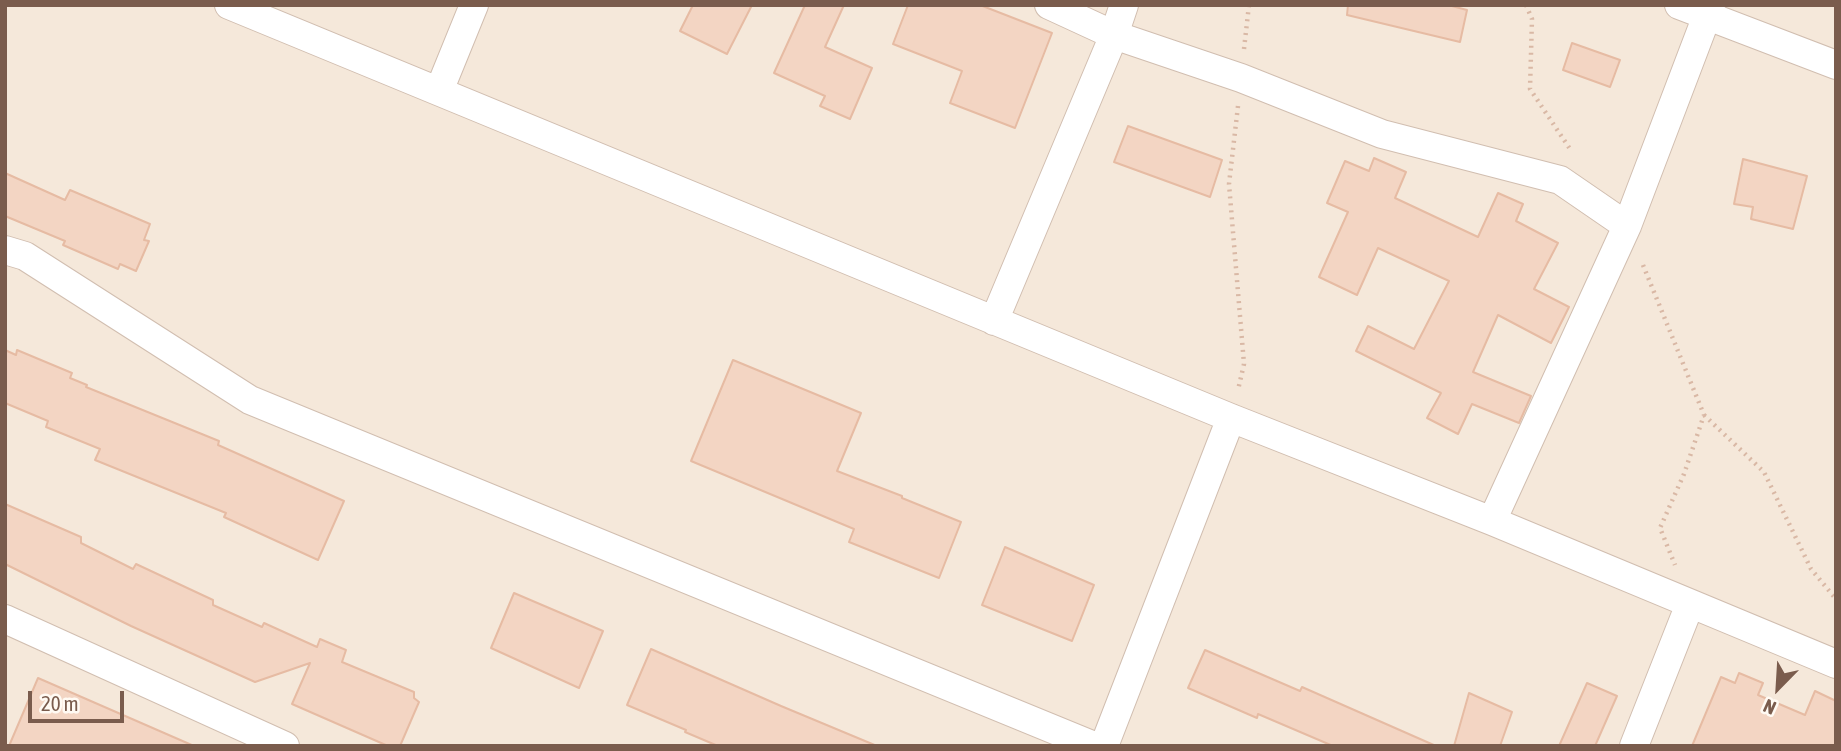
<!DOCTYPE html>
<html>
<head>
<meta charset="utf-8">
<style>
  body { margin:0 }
  #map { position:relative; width:1841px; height:751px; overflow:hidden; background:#fdf6ec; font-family:"Asap Condensed",sans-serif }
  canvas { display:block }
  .frame { position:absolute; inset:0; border:7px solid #7a5c4d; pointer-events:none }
  .north { position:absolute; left:1743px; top:653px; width:70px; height:70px; -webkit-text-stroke:5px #fffaf3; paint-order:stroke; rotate:204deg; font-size:19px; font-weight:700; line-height:28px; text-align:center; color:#7a5c4d }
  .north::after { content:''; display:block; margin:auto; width:24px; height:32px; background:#7a5c4d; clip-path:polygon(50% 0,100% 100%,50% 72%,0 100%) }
  .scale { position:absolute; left:28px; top:691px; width:96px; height:32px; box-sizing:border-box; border:4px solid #7a5c4d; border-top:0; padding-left:9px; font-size:21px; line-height:24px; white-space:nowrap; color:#7a5c4d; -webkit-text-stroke:5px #fffaf3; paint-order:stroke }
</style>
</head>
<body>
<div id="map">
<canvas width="1841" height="751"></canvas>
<div class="frame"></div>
<div class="north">N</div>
<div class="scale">20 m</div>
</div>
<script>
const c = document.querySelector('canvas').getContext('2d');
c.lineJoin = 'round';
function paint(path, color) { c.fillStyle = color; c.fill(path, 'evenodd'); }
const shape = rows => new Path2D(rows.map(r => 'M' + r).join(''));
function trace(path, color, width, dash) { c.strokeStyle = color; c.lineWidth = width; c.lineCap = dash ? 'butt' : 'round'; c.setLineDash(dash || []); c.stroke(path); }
paint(shape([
  [5,5,1836,5,1836,746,5,746]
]), '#f5e8da');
const building = shape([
  [693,5,752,5,727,54,680,31,693,5],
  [805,5,844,5,825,47,872,68,850,119,820,106,825,96,774,73,805,5],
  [908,5,980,5,1052,33,1015,128,950,103,962,71,893,44,908,5],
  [1348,5,1448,5,1467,10,1460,42,1347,15,1348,5],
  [1572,43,1620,60,1610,87,1563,70,1572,43],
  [1128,126,1222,160,1210,197,1114,162,1128,126],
  [1374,158,1406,172,1395,198,1478,237,1498,193,1523,204,1516,221,1558,243,1534,289,1569,307,1551,343,1498,315,1473,372,1531,396,1519,423,1472,404,1458,434,1427,418,1441,393,1356,351,1368,326,1414,349,1449,281,1378,248,1357,295,1319,277,1348,212,1327,203,1345,161,1369,171,1374,158],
  [1743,159,1807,176,1793,229,1751,219,1753,207,1734,204,1743,159],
  [5,173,65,200,70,190,150,224,144,240,149,241,136,271,120,264,118,269,63,245,65,241,5,216,5,173],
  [5,350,16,355,17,350,72,373,70,378,87,385,86,387,219,441,218,445,344,501,318,560,224,517,226,513,95,460,100,449,46,427,48,421,5,403,5,350],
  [733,360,861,413,837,471,902,496,902,498,961,522,939,578,849,542,854,529,691,461,733,360],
  [5,504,81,537,81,543,133,569,136,564,213,600,213,605,262,627,264,623,317,647,320,639,346,650,342,662,414,692,414,698,419,702,400,746,388,746,292,704,310,663,255,682,131,626,5,564,5,504],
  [1005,547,1094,585,1072,641,982,605,1005,547],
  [514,593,603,631,579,688,491,648,514,593],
  [651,649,781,706,877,746,718,746,685,732,686,730,627,705,651,649],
  [1205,650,1300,691,1302,687,1436,746,1333,746,1258,714,1257,718,1188,688,1205,650],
  [1739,673,1763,683,1758,695,1805,715,1815,691,1836,701,1836,746,1692,746,1721,677,1735,683,1739,673],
  [38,678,194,746,9,746,38,678],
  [1587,683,1617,696,1595,746,1559,746,1587,683],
  [1469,693,1512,712,1500,746,1454,746,1469,693]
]);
paint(building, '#f3d5c3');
trace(building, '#e6bba3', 2);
const minor = shape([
  [229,5,1231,418,1492,521,1836,664],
  [1049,5,1114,35,1241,78,1382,134,1560,180,1627,226],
  [1679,5,1836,65],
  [439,91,474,5],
  [5,250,25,256,250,400,1094,746],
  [994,321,1114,35,1124,5],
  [1492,521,1627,226,1711,5],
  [5,619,285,746],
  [1104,746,1231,418],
  [1634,746,1690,604]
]);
trace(minor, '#d1beb0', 30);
trace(shape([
  [1526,5,1532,19,1530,89,1572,152],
  [1244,49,1249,5],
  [1238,106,1229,184,1244,364,1238,390],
  [1643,265,1704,415,1684,474,1660,528,1675,565],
  [1704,415,1764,472,1811,569,1836,599]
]), '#d9b8a5', 4.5, [2, 5]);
trace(minor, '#fff', 28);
</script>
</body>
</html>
